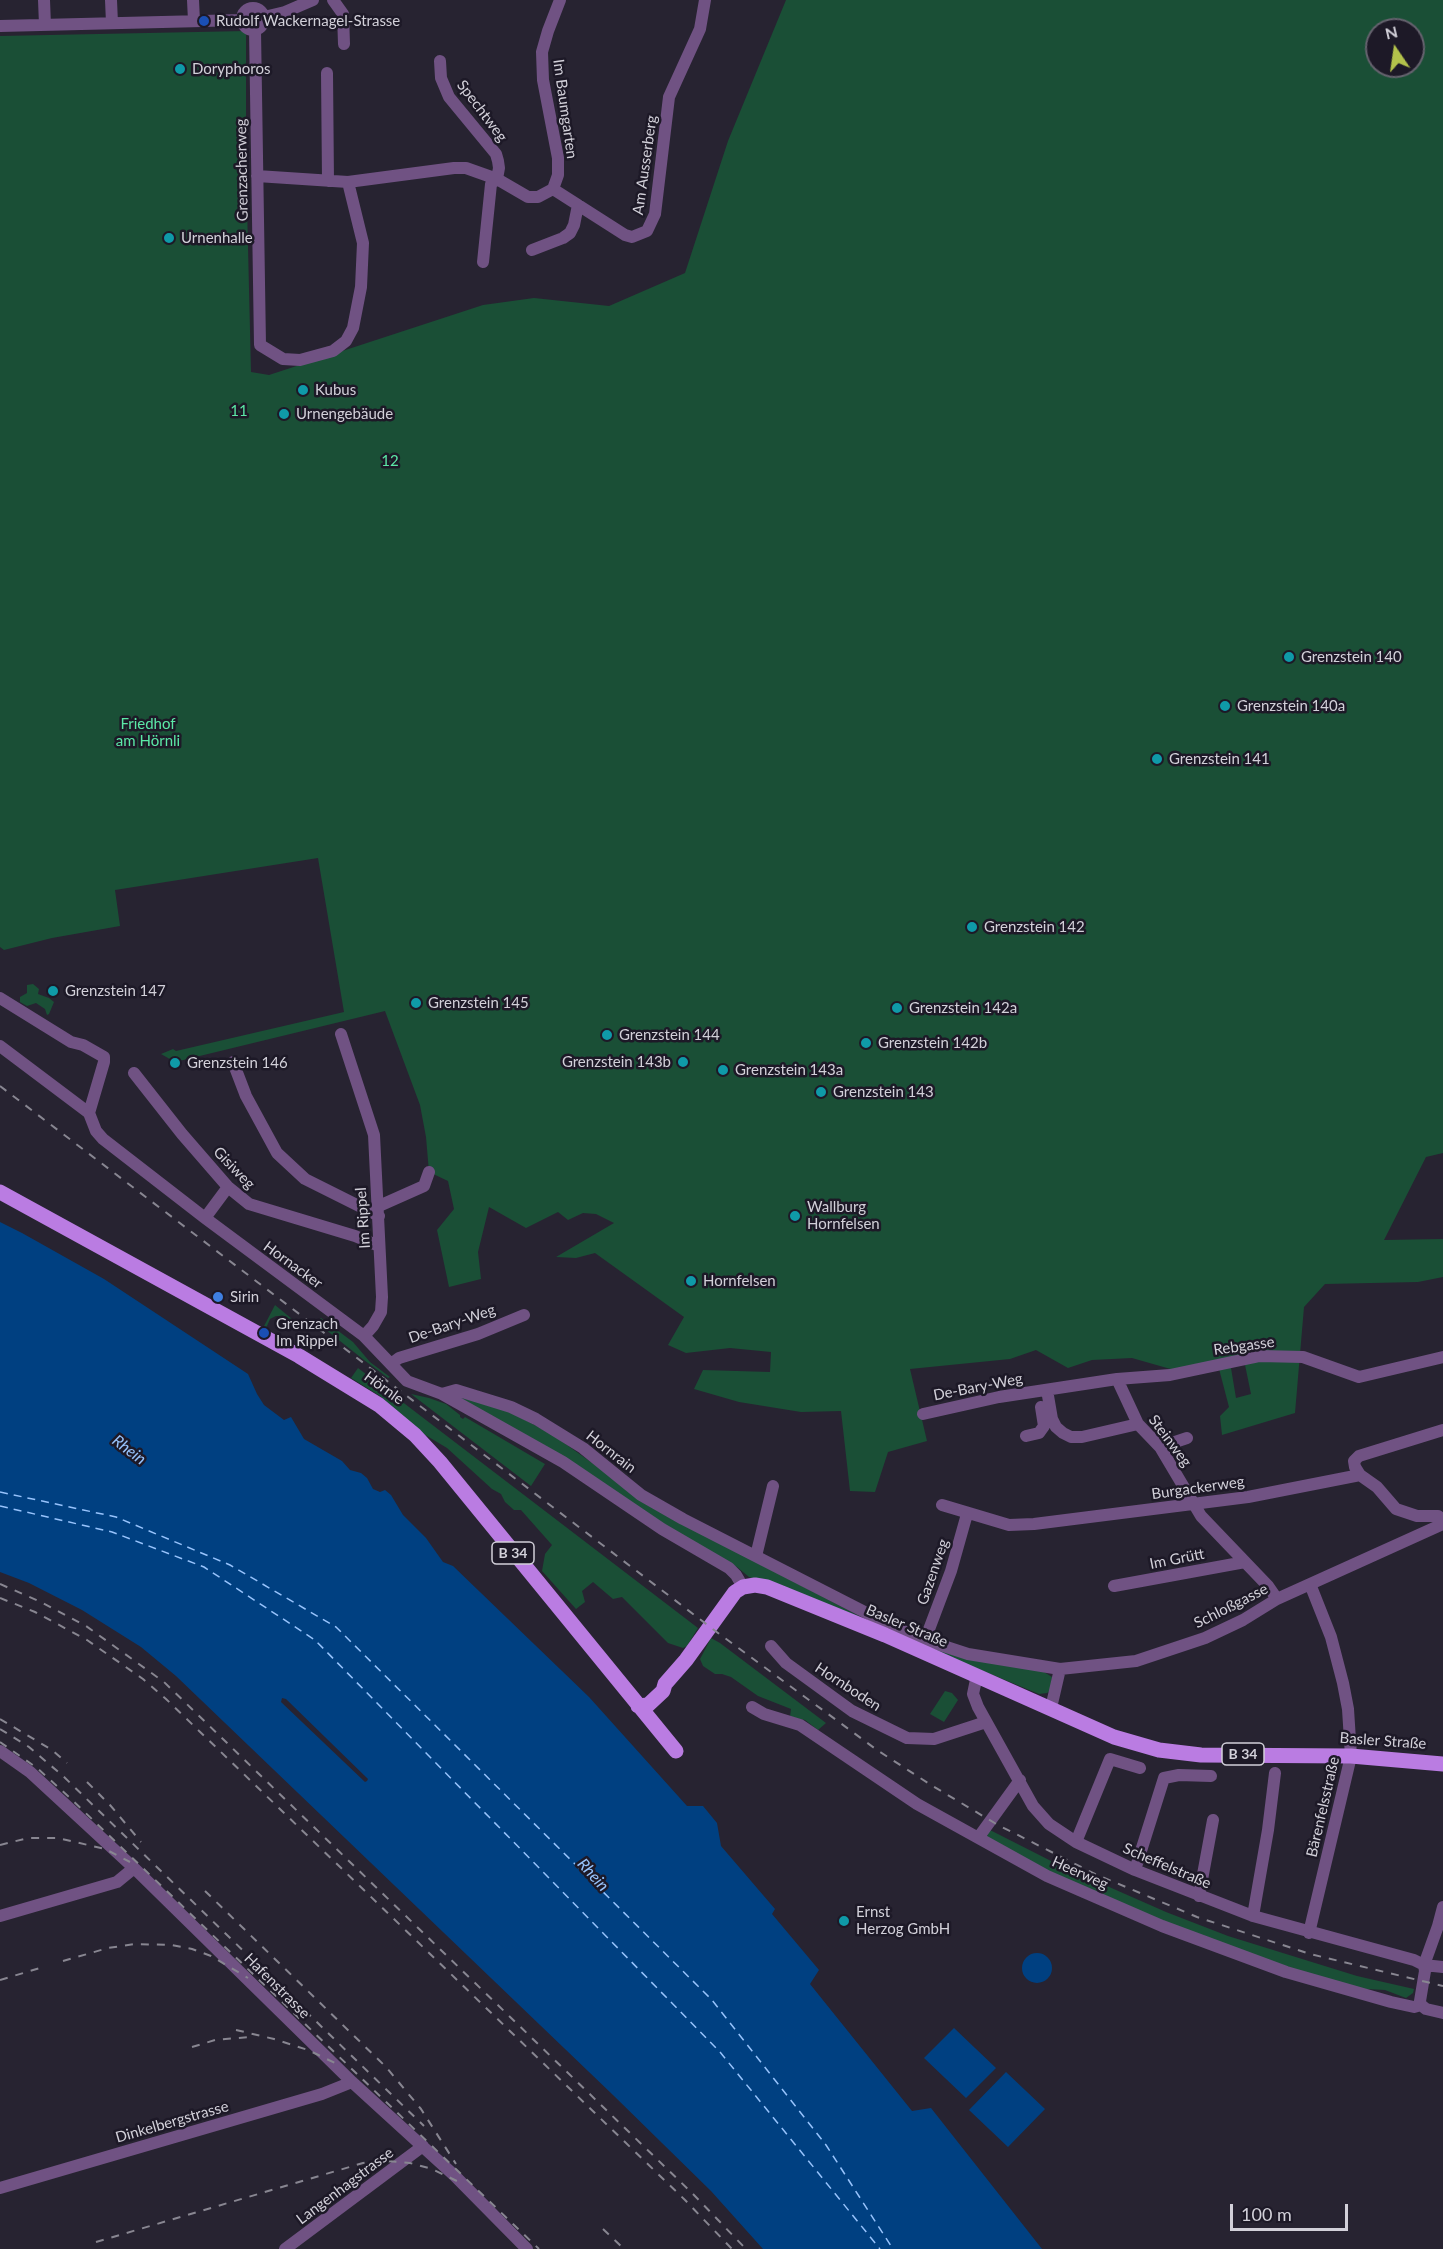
<!DOCTYPE html>
<html>
<head>
<meta charset="utf-8">
<style>
  body { margin:0 }
  #map { position:relative; width:1443px; height:2249px; overflow:hidden; background:#272331; font-family:Lato,sans-serif }
  canvas { display:block }
  .north { position:absolute; left:1365px; top:18px; width:60px; height:60px; box-sizing:border-box; background:#1d1927; border:2px solid #65626e; border-radius:50%; rotate:347deg; font-size:16px; font-weight:700; line-height:24px; text-align:center; color:#d2d0d9 }
  .north::after { content:''; display:block; margin:auto; width:21px; height:27px; background:#b3c24b; clip-path:polygon(50% 0,100% 100%,50% 72%,0 100%) }
  .scale { position:absolute; left:1230px; top:2204px; width:118px; height:27px; box-sizing:border-box; border:3px solid #d2d0d9; border-top:0; padding-left:8px; font-size:18px; line-height:21px; white-space:nowrap; color:#d2d0d9; -webkit-text-stroke:4px #1d1927; paint-order:stroke }
</style>
</head>
<body>
<div id="map">
<canvas width="1443" height="2249"></canvas>
<div class="north">N</div>
<div class="scale">100 m</div>
</div>
<script>
const c = document.querySelector('canvas').getContext('2d');
c.lineJoin = 'round';
function paint(path, color) { c.fillStyle = color; c.fill(path, 'evenodd'); }
const shape = rows => new Path2D(rows.map(r => 'M' + r).join(''));
function trace(path, color, width, dash) { c.strokeStyle = color; c.lineWidth = width; c.lineCap = dash ? 'butt' : 'round'; c.setLineDash(dash || []); c.stroke(path); }
function write(font, color, halo, rows, align = 'center') {
  c.font = font + ' Lato,sans-serif'; c.lineWidth = 5; c.setLineDash([]); c.textBaseline = 'middle'; c.strokeStyle = halo; c.fillStyle = color; for (const [text, x, y, turn = 0] of rows) {
    c.save(); c.translate(x, y); c.rotate((+turn || 0) * Math.PI / 180); c.textAlign = isNaN(turn) ? turn : align; if (halo) c.strokeText(text, 0, 0); c.fillText(text, 0, 0); c.restore();
  }
}
paint(shape([
  [786,0,1443,0,1443,1153,1426,1157,1384,1240,1443,1239,1443,1277,1418,1282,1325,1284,1304,1307,1295,1413,1222,1435,1220,1416,1229,1407,1218,1365,1181,1372,1132,1358,1092,1360,1068,1368,1036,1350,1010,1359,910,1369,927,1441,888,1452,875,1492,850,1491,841,1411,801,1412,739,1402,694,1389,703,1370,770,1372,771,1352,730,1348,686,1353,668,1345,684,1317,595,1253,576,1258,556,1257,614,1223,596,1214,583,1213,568,1220,558,1212,526,1228,489,1207,478,1252,481,1279,449,1287,437,1230,454,1209,448,1181,429,1172,426,1137,420,1105,385,1011,175,1062,161,1054,173,1049,176,1051,344,1012,318,858,115,890,120,926,52,938,4,950,0,947,0,36,246,31,246,163,251,372,269,375,483,305,534,298,609,306,685,273,728,141],
  [1377,30,1413,30,1413,66,1377,66],
  [1244,1360,1251,1394,1236,1398,1230,1362],
  [33,984,39,989,38,994,49,998,54,1002,49,1014,47,1015,45,1009,36,1003,27,1006,20,1002,20,997,27,993,27,985],
  [275,1305,303,1328,299,1331,281,1316,276,1316,270,1319,267,1326,268,1331,263,1328],
  [321,1318,353,1342,370,1362,390,1377,388,1378,364,1360,316,1322],
  [358,1368,698,1628,687,1646,683,1648,668,1643,622,1597,613,1599,593,1582,582,1591,585,1602,576,1609,542,1571,545,1554,552,1545,521,1510,514,1510,505,1502,501,1494,492,1489,447,1448,417,1430,380,1396,351,1378],
  [411,1394,429,1398,446,1404,460,1415,460,1417,463,1419,465,1417,545,1464,531,1486],
  [459,1397,503,1408,553,1435,634,1493,674,1519,861,1617,860,1620,749,1577,737,1567,701,1548],
  [711,1638,720,1643,826,1723,818,1730,805,1720,790,1717,791,1709,758,1696,731,1677,722,1674,715,1674,703,1666,700,1659],
  [918,1644,1044,1672,1052,1677,1051,1690,1047,1693,1039,1694],
  [945,1691,952,1693,958,1700,944,1722,930,1714],
  [988,1829,1057,1864,1166,1912,1228,1936,1357,1976,1414,1989,1413,1993,1406,1998,1385,1990,1349,1988,1192,1935,1046,1871,987,1837]
]), '#1a4f36');
paint(shape([
  [0,1222,22,1233,104,1279,248,1374,257,1394,264,1405,284,1420,291,1417,304,1439,342,1461,350,1470,361,1473,367,1478,373,1489,380,1492,385,1490,391,1495,403,1515,426,1538,443,1562,453,1566,589,1697,687,1806,703,1806,717,1823,721,1846,775,1909,772,1914,819,1970,810,1984,912,2111,931,2108,1042,2249,763,2249,711,2191,613,2095,176,1676,141,1647,82,1610,29,1583,0,1572],
  '1022 1968a15 15 0 1 1 30 0a15 15 0 1 1-30 0Z',
  [954,2028,996,2068,966,2098,924,2058],
  [1006,2072,1045,2109,1008,2147,969,2110]
]), '#004081');
paint(shape([
  [282,1698,286,1699,368,1779,367,1781,365,1782,281,1702]
]), '#272331');
trace(shape([
  [0,1492,116,1517,230,1565,336,1627,712,2000,826,2145,893,2249],
  [0,1506,112,1532,204,1567,315,1640,720,2052,880,2249]
]), '#97c3fc', 1.5, [8, 6]);
trace(shape([
  [44,0,45,25],
  [111,0,112,23],
  [193,0,194,21],
  [333,0,343,14,344,44],
  '242 19a11 11 0 1 1 22 0a11 11 0 1 1-22 0Z',
  [264,17,285,12,313,0],
  [0,26,243,20],
  [255,30,260,345,283,359,300,360,333,351,346,341,353,328,361,287,363,243,348,182],
  [440,61,441,78,449,97,496,154,498,161,499,168,497,179,491,184,483,262],
  [327,73,328,181],
  [257,176,348,182,454,168,466,168,497,179,528,197,538,197,553,189],
  [553,189,625,235,632,237,647,231,655,214,669,97,700,29,705,0],
  [553,189,558,175,558,158,543,80,542,52,548,31,560,0],
  [532,250,563,238,570,233,574,225,578,205],
  [0,998,71,1042,83,1045,104,1057,104,1062,89,1113,96,1131,103,1139,205,1218,364,1336,407,1381,442,1394,563,1462,662,1529,729,1568,736,1575,743,1587],
  [341,1034,374,1135,382,1297,381,1312,373,1326,364,1336],
  [0,1046,89,1113],
  [233,1062,246,1096,277,1153,305,1179,379,1216],
  [134,1073,182,1134,228,1187,249,1204,355,1236,379,1246],
  [379,1206,424,1186,429,1172],
  [205,1218,228,1187],
  [391,1364,399,1358,478,1334,524,1315],
  [1117,1379,1138,1424,1160,1447,1201,1516,1268,1586,1277,1599],
  [1047,1390,1052,1419,1056,1427,1063,1433,1071,1437,1082,1437,1138,1424],
  [442,1394,456,1390,511,1407,536,1419,583,1448,641,1495,683,1519,896,1628,925,1640,968,1654,1060,1669],
  [923,1414,999,1397,1117,1379,1170,1375,1260,1356,1303,1357,1359,1377,1443,1357],
  [1026,1436,1039,1433,1044,1426,1041,1407],
  [1160,1447,1187,1438],
  [1360,1475,1355,1467,1354,1461,1359,1456,1443,1430],
  [942,1505,1009,1525,1034,1524,1248,1497,1360,1475,1377,1487,1396,1509,1417,1516,1438,1516,1443,1520],
  [756,1556,773,1486],
  [1114,1586,1245,1562],
  [925,1640,951,1571,967,1514],
  [771,1646,786,1663,852,1711,907,1738,934,1739,986,1722],
  [977,1675,973,1694,978,1707,1033,1806,1049,1824,1076,1842,1135,1870,1253,1916,1414,1960,1424,1965,1443,1967],
  [752,1707,764,1714,800,1725,917,1804,1047,1876,1162,1926,1286,1972,1391,2002,1414,2007,1421,2005],
  [1051,1708,1060,1669,1136,1661,1205,1638,1243,1620,1277,1599,1443,1524],
  [0,1751,30,1772,134,1868,352,2082,455,2176,527,2249],
  [978,1838,1020,1780],
  [1076,1842,1110,1759,1140,1768],
  [1135,1870,1164,1778,1179,1775,1211,1776],
  [1199,1896,1213,1820],
  [0,1916,117,1882,134,1868],
  [1253,1916,1268,1830,1275,1773],
  [1309,1933,1351,1756,1348,1709,1343,1683,1331,1637,1310,1584],
  [1421,2005,1420,2001,1425,1971,1424,1965,1438,1926,1443,1907],
  [1421,2005,1426,2009,1443,2013],
  [0,2188,322,2094,352,2082],
  [285,2249,423,2146]
]), '#705283', 12);
trace(shape([
  [0,1192,299,1356,379,1405,415,1435,440,1462,676,1751],
  [638,1706,648,1705,663,1691,665,1684,686,1660,735,1592,743,1587,755,1585,767,1587,885,1635,1114,1737,1159,1750,1201,1755,1351,1756,1443,1764]
]), '#ba7ce2', 15);
trace(shape([
  [0,1086,718,1633,877,1750,931,1785,998,1825,1095,1874,1197,1917,1310,1954,1443,1986],
  [0,1584,41,1602,86,1626,164,1682,692,2193,746,2249],
  [0,1598,35,1612,87,1640,143,1679,166,1699,685,2200,732,2249],
  [0,1719,52,1750,67,1763],
  [0,1729,29,1747,63,1776,424,2126],
  [0,1742,37,1768,69,1797,539,2249],
  [87,1782,110,1805,141,1842],
  [0,1845,28,1838,58,1838,105,1849,130,1862],
  [205,1891,386,2067,421,2109,456,2164],
  [63,1961,108,1948,135,1944,171,1945,192,1949,211,1956,248,1978],
  [0,1980,40,1968],
  [236,2030,274,2039,308,2050,339,2065],
  [192,2047,215,2040,249,2037],
  [603,2229,624,2249],
  [96,2242,363,2163,386,2161,410,2163,432,2169,461,2183]
]), '#888691', 2, [8, 8]);
for (const [x, y, r, color] of [
  [204,21,6,"#1a4fb4"],
  [180,69,6,"#0f9aa8"],
  [169,238,6,"#0f9aa8"],
  [303,390,6,"#0f9aa8"],
  [284,414,6,"#0f9aa8"],
  [1289,657,6,"#0f9aa8"],
  [1225,706,6,"#0f9aa8"],
  [1157,759,6,"#0f9aa8"],
  [972,927,6,"#0f9aa8"],
  [53,991,6,"#0f9aa8"],
  [416,1003,6,"#0f9aa8"],
  [897,1008,6,"#0f9aa8"],
  [607,1035,6,"#0f9aa8"],
  [866,1043,6,"#0f9aa8"],
  [683,1062,6,"#0f9aa8"],
  [175,1063,6,"#0f9aa8"],
  [723,1070,6,"#0f9aa8"],
  [821,1092,6,"#0f9aa8"],
  [795,1216,6,"#0f9aa8"],
  [691,1281,6,"#0f9aa8"],
  [218,1297,6,"#3f7fe0"],
  [264,1333,6,"#1a4fb4"],
  [844,1921,6,"#0f9aa8"]
]) { const dot = new Path2D(); dot.arc(x, y, r, 0, 2 * Math.PI); c.fillStyle = color; c.fill(dot); trace(dot, '#1d1927', 2); }
for (const [x, y, w] of [
  [513,1553,42],
  [1243,1754,42]
]) { const box = new Path2D(); box.roundRect(x - w / 2, y - 11, w, 22, 4.5); c.fillStyle = '#1d1927'; c.fill(box); trace(box, '#d2d0d9', 1.5); }
write('bold 14px', '#d2d0d9', null, [
  ["B 34",513,1553],
  ["B 34",1243,1754]
]);
write('15px', '#d2d0d9', '#1d1927', [
  ["Rudolf Wackernagel-Strasse",216,21],
  ["Doryphoros",192,69],
  ["Urnenhalle",181,238],
  ["Kubus",315,390],
  ["Urnengebäude",296,414],
  ["Grenzstein 140",1301,657],
  ["Grenzstein 140a",1237,706],
  ["Grenzstein 141",1169,759],
  ["Grenzstein 142",984,927],
  ["Grenzstein 147",65,991],
  ["Grenzstein 145",428,1003],
  ["Grenzstein 142a",909,1008],
  ["Grenzstein 144",619,1035],
  ["Grenzstein 142b",878,1043],
  ["Grenzstein 143b",671,1062,"right"],
  ["Grenzstein 146",187,1063],
  ["Grenzstein 143a",735,1070],
  ["Grenzstein 143",833,1092],
  ["Wallburg",807,1207],
  ["Hornfelsen",807,1224],
  ["Hornfelsen",703,1281],
  ["Sirin",230,1297],
  ["Grenzach",276,1324],
  ["Im Rippel",276,1341],
  ["Ernst",856,1912],
  ["Herzog GmbH",856,1929]
], 'left');
write('15px', '#d2d0d9', '#1d1927', [
  ["Im Baumgarten",565,109,82],
  ["Spechtweg",482,111,53],
  ["Am Ausserberg",645,165,-82],
  ["Grenzacherweg",242,170,-91],
  ["Gisiweg",234,1168,46],
  ["Im Rippel",363,1218,-94],
  ["Hornacker",293,1265,36],
  ["De-Bary-Weg",452,1324,-19],
  ["Rebgasse",1244,1346,-8],
  ["De-Bary-Weg",978,1387,-11],
  ["Hörnle",384,1388,36],
  ["Steinweg",1170,1441,53],
  ["Hornrain",611,1452,38],
  ["Burgackerweg",1198,1488,-8],
  ["Im Grütt",1177,1559,-11],
  ["Gazenweg",933,1572,-71],
  ["Schloßgasse",1231,1606,-27],
  ["Basler Straße",907,1626,23],
  ["Hornboden",848,1687,33],
  ["Basler Straße",1383,1741,4],
  ["Bärenfelsstraße",1323,1807,-77],
  ["Scheffelstraße",1167,1866,23],
  ["Heerweg",1080,1873,24],
  ["Hafenstrasse",277,1986,45],
  ["Dinkelbergstrasse",172,2122,-16],
  ["Langenhagstrasse",345,2186,-37]
]);
write('15px', '#5be8a6', '#1d1927', [
  ["11",239,411],
  ["12",390,461],
  ["Friedhof",148,724],
  ["am Hörnli",148,741]
]);
write('italic 16px', '#97c3fc', '#1d1927', [
  ["Rhein",129,1450,37],
  ["Rhein",593,1875,48]
]);
</script>
</body>
</html>
